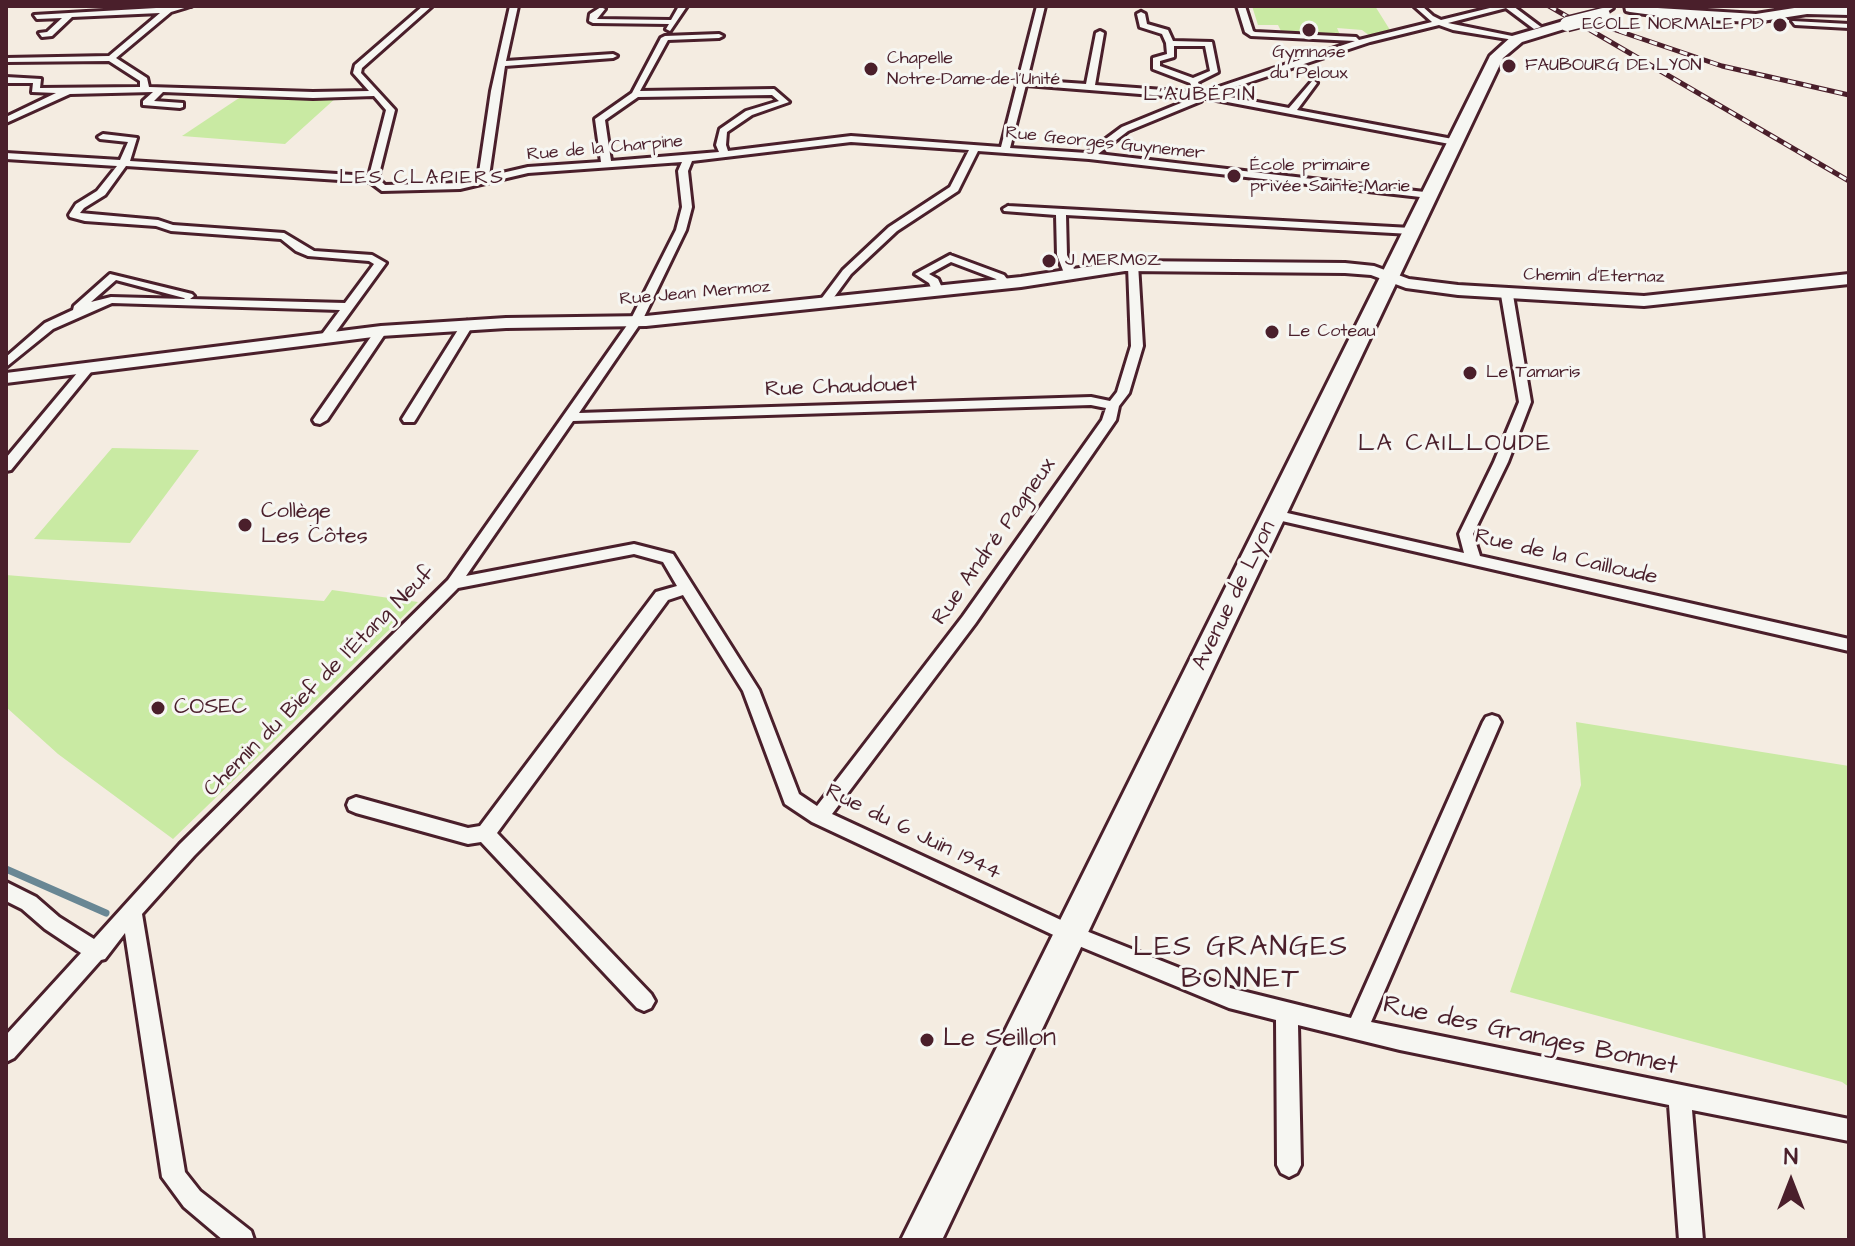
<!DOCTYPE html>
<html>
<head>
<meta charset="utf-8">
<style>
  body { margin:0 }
  #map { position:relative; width:1855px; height:1246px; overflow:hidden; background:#f4ece1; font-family:"Architects Daughter",sans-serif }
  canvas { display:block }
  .frame { position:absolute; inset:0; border:8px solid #4a1f2b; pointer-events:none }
  .north { position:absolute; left:1751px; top:1142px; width:80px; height:80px; -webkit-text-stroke:6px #f6f6f2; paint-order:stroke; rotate:0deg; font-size:22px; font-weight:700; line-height:32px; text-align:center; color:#4a1f2b }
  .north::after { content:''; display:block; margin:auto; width:28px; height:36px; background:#4a1f2b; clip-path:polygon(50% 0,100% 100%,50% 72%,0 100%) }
</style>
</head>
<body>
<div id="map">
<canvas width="1855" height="1246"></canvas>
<div class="frame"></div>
<div class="north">N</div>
</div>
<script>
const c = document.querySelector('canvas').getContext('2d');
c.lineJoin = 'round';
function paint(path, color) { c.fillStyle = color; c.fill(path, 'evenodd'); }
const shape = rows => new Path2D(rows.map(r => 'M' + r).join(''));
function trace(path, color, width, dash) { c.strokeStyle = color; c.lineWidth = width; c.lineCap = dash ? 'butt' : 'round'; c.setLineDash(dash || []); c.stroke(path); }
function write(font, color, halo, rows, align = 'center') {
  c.font = font + ' "Architects Daughter",sans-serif'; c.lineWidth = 6; c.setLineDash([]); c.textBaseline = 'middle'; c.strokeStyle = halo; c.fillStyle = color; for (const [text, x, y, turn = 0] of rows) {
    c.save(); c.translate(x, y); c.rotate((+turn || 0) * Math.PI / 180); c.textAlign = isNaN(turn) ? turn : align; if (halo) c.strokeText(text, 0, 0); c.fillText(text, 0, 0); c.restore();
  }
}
paint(shape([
  [1252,6,1375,6,1390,30,1370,36,1362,30,1337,28,1341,37,1283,35,1278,25,1258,25],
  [245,94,289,97,337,97,285,144,182,136],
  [112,448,199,450,130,543,34,539],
  [6,575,324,601,332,590,418,602,173,839,58,754,6,707],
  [1576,722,1849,766,1849,1087,1842,1082,1510,992,1581,785]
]), '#c9eaa3');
trace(shape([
  [6,869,106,913]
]), '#698794', 7);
const minor = shape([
  [191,6,171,12,116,58,147,78,149,87,313,92,369,91,353,73,355,65,423,6,432,6,362,68,361,73,395,110,378,178,385,185,460,183,478,179,491,91,510,6,518,6,506,61,613,54,617,56,613,58,505,66,489,176,528,167,601,162,595,119,632,93,661,38,665,36,719,34,723,36,719,38,668,40,640,91,774,89,789,102,752,115,727,132,726,145,728,151,851,136,1001,147,1037,6,1045,6,1027,80,1086,84,1096,33,1100,31,1104,33,1095,85,1191,92,1195,95,1191,98,1026,85,1010,148,1087,153,1122,127,1198,96,1201,97,1201,101,1128,131,1098,154,1433,193,1433,197,1429,198,1089,159,978,151,958,191,897,231,851,274,829,304,825,305,819,302,843,270,889,227,950,187,969,150,851,142,692,161,688,171,692,207,686,230,642,321,579,413,1091,397,1110,401,1117,392,1131,346,1128,266,1138,264,1143,346,1129,393,1119,406,1116,420,975,624,832,814,1076,927,1230,988,1351,1018,1483,722,1486,717,1492,715,1498,717,1501,722,1371,1022,1849,1119,1849,1141,1692,1110,1703,1240,1679,1240,1669,1105,1400,1050,1298,1025,1301,1165,1297,1173,1289,1177,1281,1173,1277,1165,1276,1020,1229,1008,1062,939,812,822,785,804,743,691,683,595,668,600,497,833,651,994,655,1001,651,1008,644,1011,637,1008,481,842,468,844,356,813,349,810,347,805,349,800,356,797,468,828,480,826,656,592,677,586,663,562,634,554,458,588,194,856,142,914,185,1172,200,1191,251,1231,254,1240,223,1240,184,1207,162,1177,125,933,105,959,101,960,14,1058,6,1062,6,1035,81,953,45,929,22,909,6,901,6,882,36,897,59,917,94,939,180,844,448,580,630,321,676,230,682,207,678,171,682,162,528,173,460,189,382,191,370,182,126,166,105,195,84,208,80,213,158,220,173,225,284,233,314,251,372,255,386,263,330,340,326,341,320,337,340,310,112,303,53,329,6,367,6,357,45,323,73,310,74,306,110,274,192,294,194,296,190,299,345,303,374,264,369,261,308,256,296,251,281,239,171,231,156,226,85,221,70,217,69,215,76,204,97,191,117,166,6,159,6,153,120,160,128,142,100,139,98,137,103,134,137,138,130,161,369,176,386,110,374,96,313,98,163,92,154,101,183,103,183,107,180,108,143,105,143,101,153,92,70,94,6,123,6,117,56,93,32,92,33,83,6,83,6,77,41,79,40,88,140,87,140,81,109,61,6,62,6,58,109,56,160,13,72,17,52,36,42,37,39,33,47,32,62,18,37,19,34,15,191,6],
  [772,95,779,101,746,111,720,129,716,145,719,152,611,161,605,120,638,97,772,95],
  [116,280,184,298,185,299,111,297,91,302,116,280],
  [1091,405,1106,408,1102,420,963,616,817,806,799,794,759,690,673,554,634,544,466,576,573,421,1091,405],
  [679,6,687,6,670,31,666,29,669,24,593,23,589,21,590,14,601,7,605,9,597,19,671,20,679,6],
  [1237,6,1245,6,1253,31,1255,32,1356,37,1359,40,1432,22,1414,6,1422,6,1433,16,1441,20,1498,6,1513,6,1541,27,1534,29,1506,8,1448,23,1517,37,1520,41,1453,30,1439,25,1370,42,1214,94,1289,108,1313,80,1317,83,1297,110,1458,140,1458,144,1455,145,1206,98,1204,92,1355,41,1251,36,1245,32,1237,6],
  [1141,12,1145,14,1147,24,1168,30,1173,41,1212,42,1218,72,1198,82,1202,94,1196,94,1190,83,1153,69,1153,58,1167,54,1166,43,1162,34,1140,27,1137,14,1141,12],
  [1174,46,1205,46,1210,71,1193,78,1160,66,1160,61,1174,57,1174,46],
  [1792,21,1849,24,1849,28,1795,25,1792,21],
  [1008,206,1411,228,1416,231,1411,234,1066,215,1067,255,1076,273,1070,276,1064,273,1057,255,1056,215,1004,211,1003,209,1008,206],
  [950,255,1004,275,1010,283,1000,285,996,279,951,262,929,274,938,279,943,290,933,292,929,283,915,274,950,255],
  [1507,292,1513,295,1531,402,1508,462,1473,534,1480,556,1849,639,1849,651,1269,518,1267,515,1269,512,1274,510,1464,553,1459,534,1494,462,1519,402,1501,295,1507,292],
  [467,321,473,325,416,419,414,422,404,422,402,419,461,325,467,321],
  [381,327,387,331,327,420,320,424,315,423,313,420,377,328,381,327],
  [87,365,93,369,91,372,11,470,6,471,6,458,83,366,87,365]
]);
const tertiary = shape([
  [1125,261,1345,263,1374,266,1409,279,1458,285,1644,296,1849,274,1849,284,1644,306,1458,295,1406,288,1371,275,1345,273,1125,271,1021,287,646,326,506,328,381,336,6,383,6,373,381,326,506,318,646,316,1021,277,1125,261]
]);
const primary = shape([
  [1601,6,1613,6,1613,8,1607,12,1601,6],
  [1625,6,1756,14,1807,6,1849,7,1849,15,1807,14,1756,22,1683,19,1630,12,1626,11,1625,6],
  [1567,20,1573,24,1571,27,1522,42,1503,58,942,1240,901,1240,1490,56,1512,36,1567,20]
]);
trace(minor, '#4a1f2b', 6);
trace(tertiary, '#4a1f2b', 6);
trace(primary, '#4a1f2b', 6);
paint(minor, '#f6f6f2');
paint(tertiary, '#f6f6f2');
paint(primary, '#f6f6f2');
const rail = shape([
  [1549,6,1849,181],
  [1604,26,1722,66,1849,95]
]);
trace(rail, '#4a1f2b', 5);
trace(rail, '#f6f6f2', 3, [8]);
const primaryBridge = shape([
  [1567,24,1603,15]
]);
trace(primaryBridge, '#4a1f2b', 17, []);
trace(primaryBridge, '#f6f6f2', 14);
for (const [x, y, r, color] of [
  [1780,25,8,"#4a1f2b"],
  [1309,30,8,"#4a1f2b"],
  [1509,66,8,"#4a1f2b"],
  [871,69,8,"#4a1f2b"],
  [1234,176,8,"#4a1f2b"],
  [1049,261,8,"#4a1f2b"],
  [1272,332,8,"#4a1f2b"],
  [1470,373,8,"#4a1f2b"],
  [245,525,8,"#4a1f2b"],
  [158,708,8,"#4a1f2b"],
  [927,1040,8,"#4a1f2b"]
]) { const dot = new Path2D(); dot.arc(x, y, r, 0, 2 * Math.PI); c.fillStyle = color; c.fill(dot); trace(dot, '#f6f6f2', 3); }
write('18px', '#4a1f2b', '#f6f6f2', [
  ["ECOLE NORMALE PD",1764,25,"right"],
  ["Gymnase",1309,53,"center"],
  ["du Peloux",1309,74,"center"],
  ["Chapelle",887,59],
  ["Notre-Dame-de-l'Unité",887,80],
  ["FAUBOURG DE LYON",1525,66],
  ["École primaire",1250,166],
  ["privée Sainte-Marie",1250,187],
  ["J MERMOZ",1065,261],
  ["Le Coteau",1288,332],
  ["Le Tamaris",1486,373]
], 'left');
write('18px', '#4a1f2b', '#f6f6f2', [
  ["Rue Georges Guynemer",1105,144,6],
  ["Rue de la Charpine",605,149,-5],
  ["Chemin d'Eternaz",1594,277,1],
  ["Rue Jean Mermoz",695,294,-5]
]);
c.letterSpacing = '2px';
write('20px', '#4a1f2b', '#f6f6f2', [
  ["L'AUBÉPIN",1200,96],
  ["LES CLAPIERS",422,179]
]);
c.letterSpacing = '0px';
write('22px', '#4a1f2b', '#f6f6f2', [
  ["Rue Chaudouet",841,388,-2],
  ["Rue André Pagneux",995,542,-55],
  ["Rue de la Cailloude",1566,558,13],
  ["Avenue de Lyon",1235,596,-64],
  ["Chemin du Bief de l'Étang Neuf",320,682,-45],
  ["Rue du 6 Juin 1944",913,833,26]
]);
write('22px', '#4a1f2b', '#f6f6f2', [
  ["Collège",261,512],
  ["Les Côtes",261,537],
  ["COSEC",174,708]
], 'left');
c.letterSpacing = '2px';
write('24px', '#4a1f2b', '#f6f6f2', [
  ["LA CAILLOUDE",1455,445]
]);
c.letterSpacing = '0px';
write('26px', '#4a1f2b', '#f6f6f2', [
  ["Rue des Granges Bonnet",1530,1037,12]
]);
write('26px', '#4a1f2b', '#f6f6f2', [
  ["Le Seillon",943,1040]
], 'left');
c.letterSpacing = '2px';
write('28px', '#4a1f2b', '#f6f6f2', [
  ["LES GRANGES",1241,949],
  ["BONNET",1241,981]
]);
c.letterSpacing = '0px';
</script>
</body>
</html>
